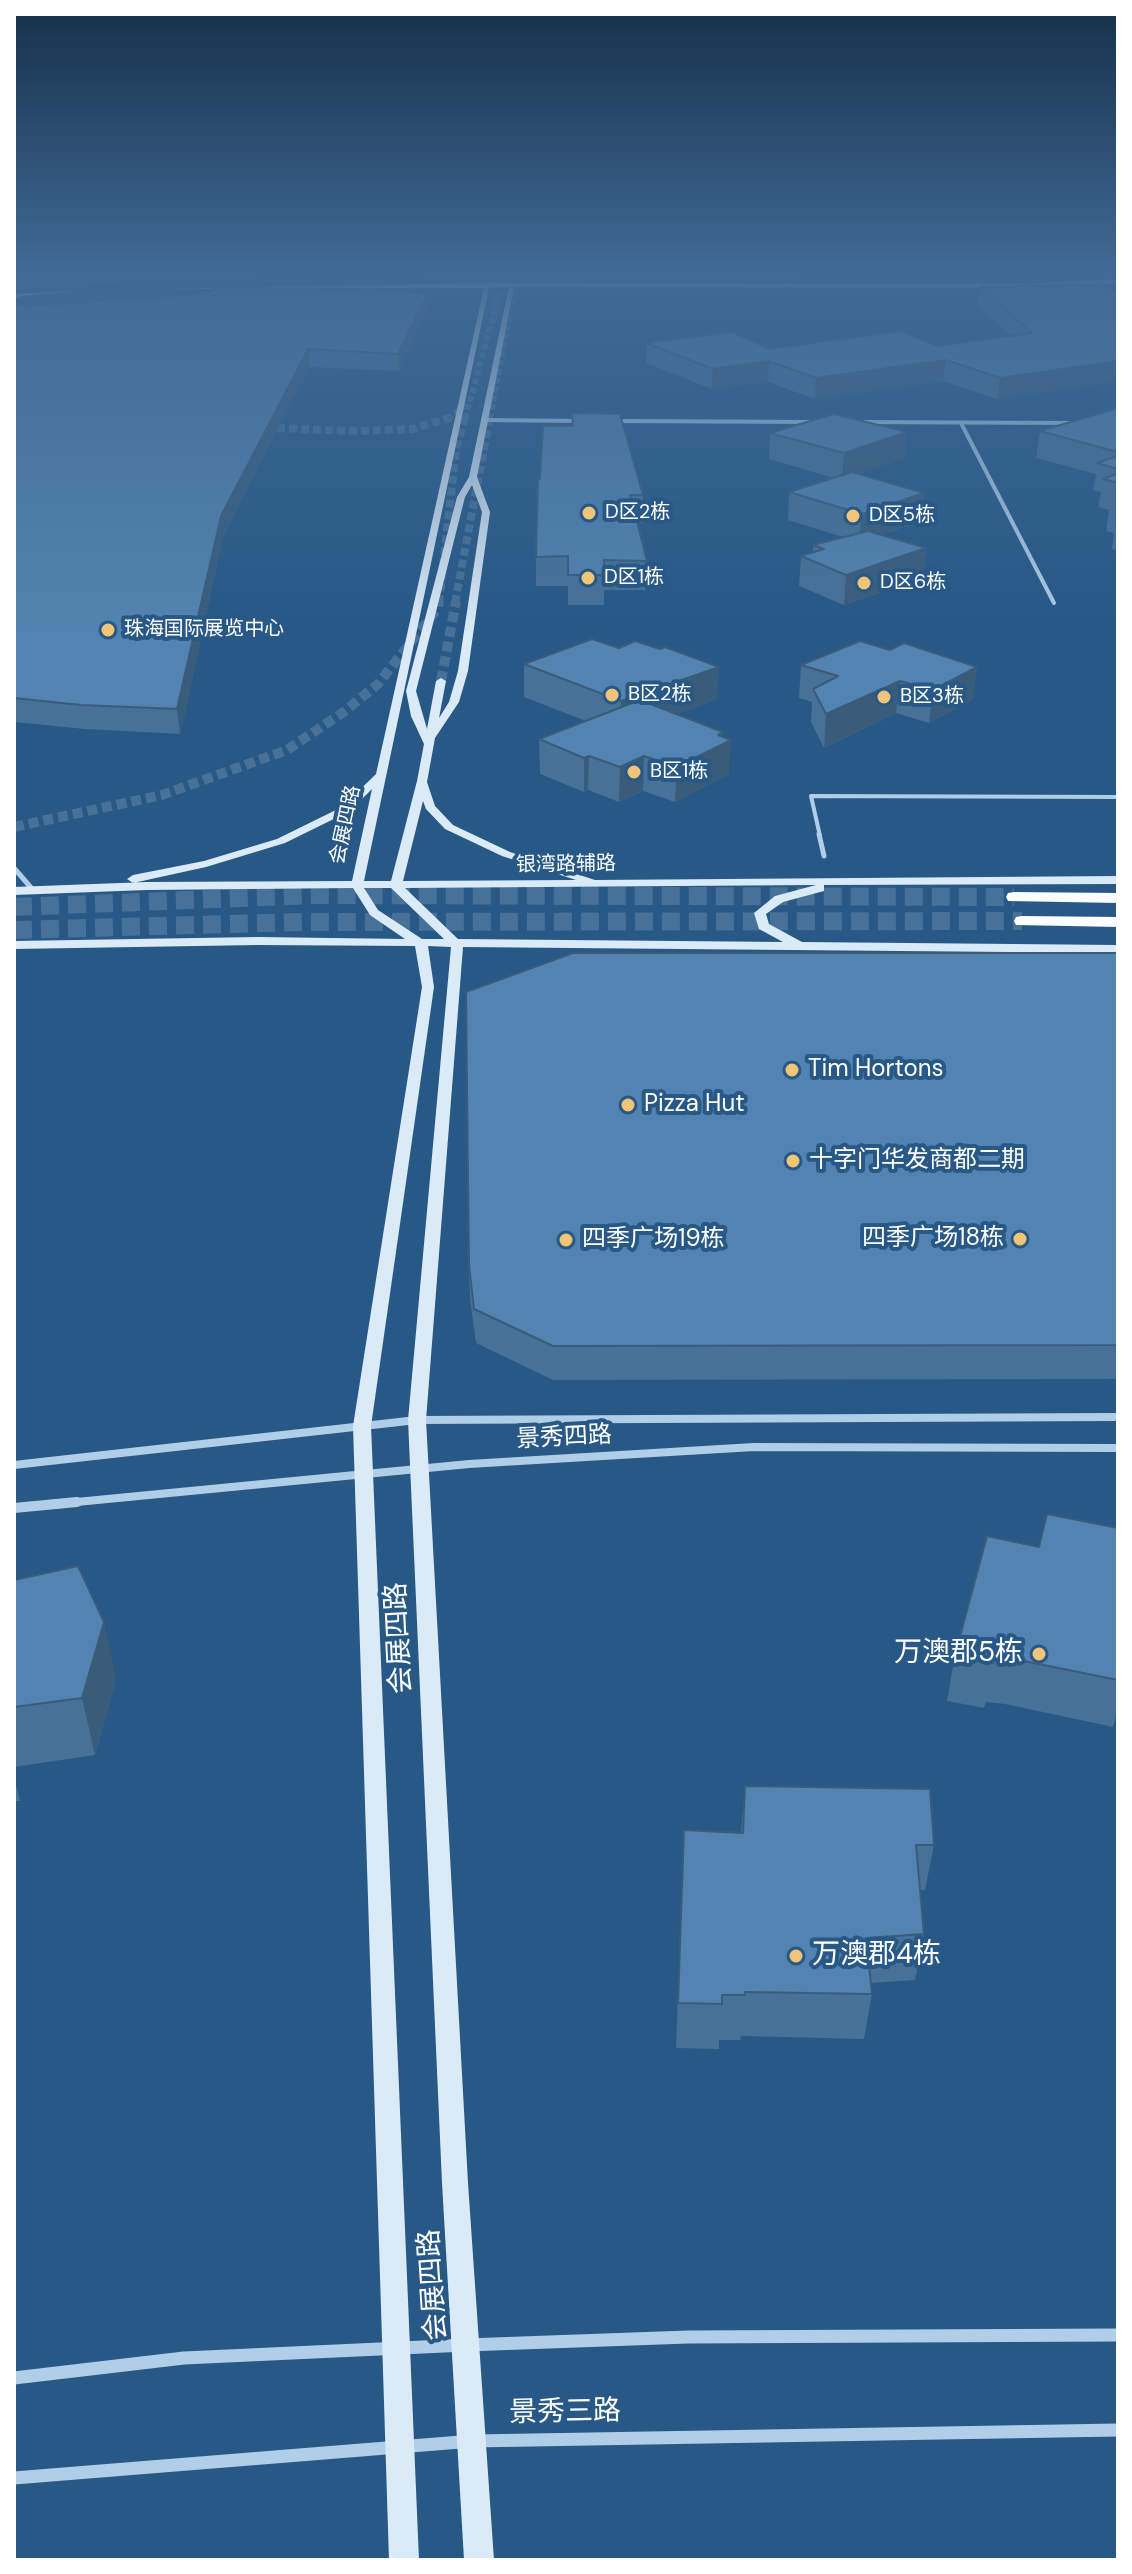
<!DOCTYPE html>
<html>
<head>
<meta charset="utf-8">
<style>
  body { margin:0 }
  #map { position:relative; width:1132px; height:2574px; overflow:hidden; background:#275886; font-family:"DM Sans",sans-serif }
  canvas { display:block }
  .frame { position:absolute; inset:0; border:16px solid #fff; pointer-events:none }
</style>
</head>
<body>
<div id="map">
<canvas width="1132" height="2574"></canvas>
<div class="frame"></div>
</div>
<script>
const c = document.querySelector('canvas').getContext('2d');
c.lineJoin = 'round';
function paint(path, color) { c.fillStyle = color; c.fill(path, 'evenodd'); }
const shape = rows => new Path2D(rows.map(r => 'M' + r).join(''));
function trace(path, color, width, dash) { c.strokeStyle = color; c.lineWidth = width; c.lineCap = dash ? 'butt' : 'round'; c.setLineDash(dash || []); c.stroke(path); }
function write(font, color, halo, rows, align = 'center') {
  c.font = font + ' "DM Sans","Noto Sans SC",sans-serif'; c.lineWidth = 8; c.setLineDash([]); c.textBaseline = 'middle'; c.strokeStyle = halo; c.fillStyle = color; for (const [text, x, y, turn = 0] of rows) {
    c.save(); c.translate(x, y); c.rotate((+turn || 0) * Math.PI / 180); c.textAlign = isNaN(turn) ? turn : align; if (halo) c.strokeText(text, 0, 0); c.fillText(text, 0, 0); c.restore();
  }
}
paint(shape([
  [67,273,264,273,237,279,14,289,14,279],
  [310,273,812,273,775,283]
]), '#3b72a2');
trace(shape([
  [447,419,468,404],
  [465,419,505,273],
  [490,419,510,309,521,273]
]), '#477198', 6, [6, 3]);
trace(shape([
  [277,428,350,431,412,429,452,417],
  [439,603,456,450,465,417],
  [455,603,490,417]
]), '#477198', 8, [8, 4]);
trace(shape([
  [441,681,456,601],
  [14,827,162,795,287,750,345,711,378,684,438,608,439,601]
]), '#477198', 10, [10, 5]);
trace(shape([
  [14,907,315,895,1014,897],
  [14,930,298,922,1022,921]
]), '#477198', 18, [18, 9]);
trace(shape([
  [820,836,811,796,1118,797]
]), '#b1cee8', 4);
trace(shape([
  [819,834,824,856],
  [14,868,33,890]
]), '#b1cee8', 5);
trace(shape([
  [485,420,581,421],
  [615,421,817,422],
  [859,422,1077,423],
  [961,423,1054,603]
]), '#b1cee8', 4);
trace(shape([
  [14,1465,417,1420,1118,1417],
  [56,1504,469,1464,754,1447,1118,1448]
]), '#b1cee8', 8);
trace(shape([
  [14,1508,77,1502]
]), '#b1cee8', 10);
trace(shape([
  [14,2378,184,2358,466,2345,688,2337,1118,2335],
  [14,2478,473,2441,1118,2430]
]), '#b1cee8', 13);
paint(shape([
  [1118,279,1118,283,1027,288,514,287,477,477,490,512,468,671,459,702,435,738,427,782,435,806,453,825,510,852,595,880,1118,876,1118,884,824,885,824,891,783,902,766,914,769,924,802,942,1118,945,1118,953,463,947,426,1420,468,2183,494,2560,464,2560,442,2183,408,1420,451,947,428,946,434,987,371,1426,419,2560,389,2560,353,1426,422,987,415,946,258,945,14,949,14,941,258,937,405,939,370,915,353,888,147,890,14,895,14,887,147,882,352,881,372,789,350,811,285,843,206,867,133,883,127,879,133,875,204,861,277,839,342,807,376,774,484,288,149,289,487,283,1027,284,1118,279],
  [509,287,469,477,457,497,406,691,411,716,424,744,417,781,391,881,364,881,489,288,509,287],
  [472,485,482,512,458,671,449,702,439,718,446,681,441,678,436,681,427,729,416,691,465,497,472,485],
  [423,801,426,809,445,829,502,856,576,880,403,881,423,801],
  [816,885,775,896,754,913,759,929,783,942,458,939,405,888,816,885],
  [364,888,391,888,444,939,422,939,378,910,364,888],
  [115,289,113,292,14,298,14,294,115,289]
]), '#dbeaf7');
paint(shape([
  [1014,892,1118,893,1118,903,1008,901,1006,897,1008,893,1014,892],
  [1022,916,1118,917,1118,927,1016,925,1014,921,1016,917,1022,916]
]), '#fafcfe');
paint(shape([
  [172,287,173,296,427,294,427,310,399,371,309,367,223,537,180,734,85,729,14,722,14,305,21,306],
  [980,287,1118,293,1118,381,997,399,943,381,815,399,768,382,712,389,646,363,646,343,770,349,937,346,1011,336,978,306],
  [1118,408,1118,551,1112,549,1114,533,1106,531,1109,510,1098,507,1101,492,1093,490,1096,474,1036,458,1040,431],
  [572,413,643,495,642,523,637,523,647,561,646,590,604,590,604,605,568,605,568,586,536,586,536,557,540,479,572,426],
  [907,432,905,458,859,474,924,493,921,521,880,535,926,548,923,578,844,605,799,586,801,556,813,552,813,545,843,537,788,520,789,492,834,478,769,459,770,433],
  [860,641,973,699,929,723,896,713,824,748,811,722,812,702,799,698,801,665],
  [524,664,717,699,677,714,723,736,729,774,675,802,643,791,619,802,588,790,584,792,540,774,539,739,586,721,524,697],
  [1118,953,1118,1379,553,1380,476,1343,470,1299,469,1265],
  [1118,1528,1118,1709,1113,1727,1005,1704,986,1702,984,1708,947,1701,955,1655],
  [14,1580,116,1679,95,1755,14,1767],
  [14,1778,20,1801,14,1801],
  [745,1786,934,1845,925,1890,920,1890,924,1934,915,1980,871,1983,872,1994,864,2039,741,2036,740,2040,719,2040,719,2049,676,2048,684,1830,741,1832]
]), '#477197');
paint(shape([
  [172,287,174,304,23,314,20,297],
  [427,294,427,310,399,371,398,354],
  [308,349,309,367,223,537,180,734,177,709,221,516],
  [946,360,943,381,815,399,816,378],
  [769,361,768,382,712,389,713,369],
  [1118,361,1118,381,997,399,1000,378],
  [907,432,905,458,842,480,844,453],
  [924,493,921,521,859,542,862,514],
  [926,548,923,578,844,605,846,575],
  [719,667,717,699,620,735,621,701],
  [977,667,973,699,929,723,933,690],
  [900,681,896,713,824,748,826,714],
  [723,732,722,745,731,740,729,774,675,802,677,767],
  [589,756,588,790,584,792,584,758],
  [644,756,643,791,619,802,620,767],
  [104,1622,116,1679,95,1755,82,1698]
]), '#3a5c7b');
const building = shape([
  [1101,284,1118,293,1118,361,1000,378,946,360,816,378,769,361,713,369,646,343,732,332,770,349,900,331,937,346,1032,333,980,287,1101,284],
  [138,287,172,287,20,297,138,287],
  [217,288,351,289,427,294,398,354,308,349,221,516,177,709,81,705,14,698,14,305,27,306,205,294,217,288],
  [1118,408,1118,452,1040,431,1118,408],
  [572,413,620,414,643,495,630,495,647,561,604,560,604,575,568,575,568,556,536,557,538,479,540,479,543,426,573,426,572,413],
  [834,414,907,432,844,453,770,433,834,414],
  [1118,456,1118,469,1097,463,1118,456],
  [852,472,924,493,862,514,789,492,852,472],
  [1118,473,1118,483,1103,479,1118,473],
  [868,531,926,548,846,575,801,556,824,549,813,545,868,531],
  [592,639,619,648,635,641,660,649,665,647,719,667,621,701,524,664,592,639],
  [860,641,890,650,904,643,977,667,933,690,900,681,826,714,813,689,838,676,801,665,860,641],
  [640,700,723,732,718,735,731,740,677,767,644,756,620,767,589,756,584,758,539,739,640,700],
  [573,953,1118,953,1118,1345,553,1346,474,1309,469,1265,466,992,573,953],
  [1047,1514,1118,1528,1118,1680,1014,1659,994,1656,993,1663,955,1655,987,1536,1039,1547,1047,1514],
  [78,1566,104,1622,82,1698,14,1707,14,1580,78,1566],
  [745,1786,930,1789,934,1845,916,1845,924,1934,866,1938,872,1994,745,1992,745,1995,722,1995,722,2004,678,2003,684,1830,743,1833,745,1786]
]);
paint(building, '#5383b0');
trace(building, '#3a5c7b', 2);
const sky = c.createLinearGradient(0, 0, 0, 633);
sky.addColorStop(0, '#15304a');
sky.addColorStop(0.43, '#416a95');
sky.addColorStop(1, '#416a9500');
c.fillStyle = sky;
c.fillRect(0, 0, 1132, 633);
for (const [x, y, r, color] of [
  [589,513,8,"#f1c477"],
  [853,516,8,"#f1c477"],
  [588,578,8,"#f1c477"],
  [864,583,8,"#f1c477"],
  [108,630,8,"#f1c477"],
  [612,695,8,"#f1c477"],
  [884,697,8,"#f1c477"],
  [634,772,8,"#f1c477"],
  [792,1070,8,"#f1c477"],
  [628,1105,8,"#f1c477"],
  [793,1161,8,"#f1c477"],
  [1020,1239,8,"#f1c477"],
  [566,1240,8,"#f1c477"],
  [1039,1654,8,"#f1c477"],
  [796,1956,8,"#f1c477"]
]) { const dot = new Path2D(); dot.arc(x, y, r, 0, 2 * Math.PI); c.fillStyle = color; c.fill(dot); trace(dot, '#275886', 3); }
write('20px', '#fff', '#275886', [
  ["D区2栋",605,513],
  ["D区5栋",869,516],
  ["D区1栋",604,578],
  ["D区6栋",880,583],
  ["珠海国际展览中心",124,630],
  ["B区2栋",628,695],
  ["B区3栋",900,697],
  ["B区1栋",650,772]
], 'left');
write('20px', '#fff', '#275886', [
  ["会展四路",346,825,-78],
  ["银湾路辅路",566,865,-1]
]);
write('24px', '#fff', '#275886', [
  ["Tim Hortons",808,1070],
  ["Pizza Hut",644,1105],
  ["十字门华发商都二期",809,1161],
  ["四季广场18栋",1004,1239,"right"],
  ["四季广场19栋",582,1240]
], 'left');
write('24px', '#fff', '#275886', [
  ["景秀四路",564,1438,-3]
]);
write('28px', '#fff', '#275886', [
  ["会展四路",400,1638,-93],
  ["会展四路",434,2285,-94],
  ["景秀三路",565,2413,-1]
]);
write('28px', '#fff', '#275886', [
  ["万澳郡5栋",1023,1654],
  ["万澳郡4栋",812,1956,"left"]
], 'right');
</script>
</body>
</html>
